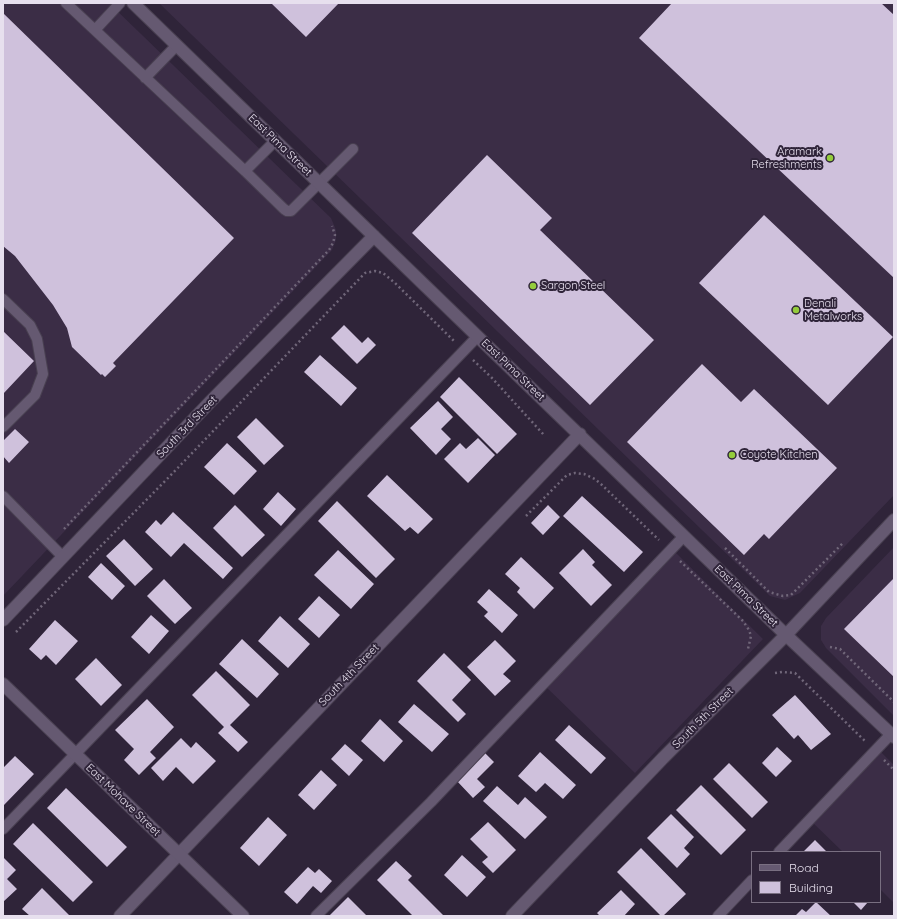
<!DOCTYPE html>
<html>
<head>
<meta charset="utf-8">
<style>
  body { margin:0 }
  #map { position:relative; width:897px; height:919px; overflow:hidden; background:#2f2439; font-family:Quicksand,sans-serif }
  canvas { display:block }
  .frame { position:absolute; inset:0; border:4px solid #e7e0ee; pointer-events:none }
  .legend { position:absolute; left:751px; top:851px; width:130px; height:52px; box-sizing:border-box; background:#2f2439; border:1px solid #796f81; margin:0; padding:5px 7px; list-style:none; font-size:12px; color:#e7e0ee }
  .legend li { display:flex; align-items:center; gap:8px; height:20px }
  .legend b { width:20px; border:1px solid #796f81 }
</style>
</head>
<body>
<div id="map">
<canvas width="897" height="919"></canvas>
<div class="frame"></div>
<ul class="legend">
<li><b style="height:5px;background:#655971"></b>Road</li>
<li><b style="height:11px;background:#cfc1dc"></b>Building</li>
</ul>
</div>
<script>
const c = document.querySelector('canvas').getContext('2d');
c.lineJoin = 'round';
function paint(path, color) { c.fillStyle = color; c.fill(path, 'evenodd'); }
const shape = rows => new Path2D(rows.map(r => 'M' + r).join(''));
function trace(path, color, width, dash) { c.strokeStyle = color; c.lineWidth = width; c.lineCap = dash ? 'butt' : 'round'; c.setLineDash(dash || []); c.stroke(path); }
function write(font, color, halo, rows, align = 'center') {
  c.font = font + ' Quicksand,sans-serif'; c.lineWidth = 4; c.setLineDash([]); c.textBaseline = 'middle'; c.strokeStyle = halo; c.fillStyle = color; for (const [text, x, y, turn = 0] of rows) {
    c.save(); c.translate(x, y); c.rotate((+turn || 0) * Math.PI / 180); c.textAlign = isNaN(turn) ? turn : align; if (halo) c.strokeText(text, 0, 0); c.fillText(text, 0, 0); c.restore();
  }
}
paint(shape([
  [3,3,109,3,331,218,336,230,336,240,332,250,3,596],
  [159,3,894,3,894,495,800,593,785,600,770,596],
  [894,547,894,716,826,648,821,640,821,626,826,618],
  [675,552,763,639,635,773,546,687],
  [881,752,894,765,894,903,880,889,880,852,843,852,813,823]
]), '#3b2d46');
paint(shape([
  [271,3,339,3,306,37],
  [672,3,881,3,894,15,894,278,639,38],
  [3,13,234,238,113,363,116,366,105,377,102,374,101,375,72,347,67,328,53,305,15,256,3,246],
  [487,155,552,218,540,230,654,340,590,405,412,233],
  [764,215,893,337,828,405,699,283],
  [344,325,362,343,368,337,376,345,357,364,331,338],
  [3,331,34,361,3,394],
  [320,355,357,388,341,406,304,372],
  [702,364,741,402,754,389,837,468,769,539,764,534,744,555,627,442],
  [459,377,517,434,497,454,440,397],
  [438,401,453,417,441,429,451,439,436,455,410,428],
  [256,418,284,446,264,465,237,437],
  [15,429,29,442,9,463,3,456,3,441],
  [478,438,495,455,468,483,444,459,460,443,466,449],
  [227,443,257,471,234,495,204,467],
  [387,475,433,519,418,534,410,527,405,531,367,496],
  [278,492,296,509,281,526,263,509],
  [582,496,643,552,624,572,563,516],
  [337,501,395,559,376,578,318,521],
  [235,505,265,535,242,557,213,528],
  [548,505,560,517,543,535,531,523],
  [173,512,233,568,223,579,184,543,171,557,145,532,156,520,161,525],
  [124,539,153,569,135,586,106,556],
  [583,549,595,562,592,565,612,585,591,606,559,573],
  [338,550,374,584,351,609,314,575],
  [521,557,554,588,534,609,517,592,520,588,505,574],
  [101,563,125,586,112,600,88,577],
  [894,578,894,677,844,629],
  [164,579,192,608,175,624,147,596],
  [489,589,518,615,502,633,484,616,488,612,477,602],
  [319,596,340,615,319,638,298,619],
  [151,615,169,631,149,654,131,637],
  [280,616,310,644,288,668,258,641],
  [55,620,78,641,56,665,46,655,41,660,29,649],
  [242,639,279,674,257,698,219,664],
  [495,640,516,661,503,674,511,681,495,696,467,667],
  [444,653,471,680,452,700,466,714,458,722,417,681],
  [96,658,122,685,101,706,75,679],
  [216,671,250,705,230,725,248,742,238,752,218,733,224,727,192,695],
  [795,695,831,734,811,750,798,735,794,739,772,715],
  [147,699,174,727,150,752,156,758,139,775,124,760,134,749,115,730],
  [414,704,449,734,432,752,398,722],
  [380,719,403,741,384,762,361,741],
  [569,725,606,758,591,774,555,740],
  [181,738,191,748,196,742,216,761,193,784,176,767,163,781,151,768],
  [345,744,363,760,349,776,331,759],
  [777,747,792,761,776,777,762,763],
  [484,752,494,762,477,779,485,787,473,798,456,780],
  [540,752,576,785,563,799,545,783,536,792,518,776],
  [15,756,34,774,4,805,3,805,3,768],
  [729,763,768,802,752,818,713,779],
  [321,770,337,785,314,810,298,795],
  [701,785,746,830,721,855,676,810],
  [497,786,518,805,525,797,547,817,525,839,483,801],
  [66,788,127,847,107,867,47,808],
  [671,814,694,837,684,848,690,854,677,868,647,838],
  [268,817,287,835,259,866,240,848],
  [488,822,516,850,493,873,482,862,488,857,470,839],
  [33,823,93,882,73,902,13,844],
  [815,840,827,852,803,852],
  [641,848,686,894,663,916,661,916,617,872],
  [462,855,486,877,467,897,444,875],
  [3,857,16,870,7,879,17,889,3,902],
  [396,861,412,876,408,880,444,916,413,916,377,880],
  [308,867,315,873,319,869,332,881,321,893,313,886,297,904,284,892],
  [42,888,69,915,68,916,30,916,22,909],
  [621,890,635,904,624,916,600,916,597,913],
  [348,897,367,916,329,916],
  [816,902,831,916,795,916,802,909,806,912],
  [853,902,868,902,861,910]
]), '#cfc1dc');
const lane = shape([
  [66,3,245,171,276,140],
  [95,30,120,3],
  [145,78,177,45],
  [245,171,284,209,287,211,291,211,353,149],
  [3,299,30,325,37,339,43,374,35,395,3,427],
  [3,496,63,557],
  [3,829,478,336],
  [779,852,891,734],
  [316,916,431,802,684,536],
  [718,916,752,880]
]);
const street = shape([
  [133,3,786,635,894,737],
  [3,620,210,402,374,236],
  [120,916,580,434],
  [512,916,663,758,786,635,894,520]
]);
const secondary = shape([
  [3,684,243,916]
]);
trace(lane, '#494051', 12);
trace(street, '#494051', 14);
trace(secondary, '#494051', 14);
trace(shape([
  [473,360,492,378,544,435],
  [526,516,567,475,575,473,584,474,595,479,602,485,659,540],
  [64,529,329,250,333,243,335,235,332,226],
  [725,548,769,592,783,596,791,595,843,543],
  [680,561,743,621,749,630,751,636,748,649],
  [16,632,170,476,365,273,375,271,383,273,395,283,454,341],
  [830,647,840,649,894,702],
  [775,673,782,672,795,673,865,741],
  [884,760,894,770]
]), '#706679', 2.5, [2, 3]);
trace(lane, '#655971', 10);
trace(street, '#655971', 12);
trace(secondary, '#655971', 12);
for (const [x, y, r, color] of [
  [830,158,4,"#94cc3c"],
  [533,286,4,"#94cc3c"],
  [796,310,4,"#94cc3c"],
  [732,455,4,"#94cc3c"]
]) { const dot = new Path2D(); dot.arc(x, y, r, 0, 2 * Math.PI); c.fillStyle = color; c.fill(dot); trace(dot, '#2f2439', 1.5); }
write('11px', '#e7e0ee', '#2f2439', [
  ["East Pima Street",280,145,44],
  ["East Pima Street",513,370,44],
  ["South 3rd Street",187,427,-46],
  ["East Pima Street",746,596,44],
  ["South 4th Street",349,675,-46],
  ["South 5th Street",703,718,-45],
  ["East Mohave Street",123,800,44]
]);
write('11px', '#e7e0ee', '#2f2439', [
  ["Aramark",822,152,"right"],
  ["Refreshments",822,165,"right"],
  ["Sargon Steel",541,286],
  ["Denali",804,304],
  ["Metalworks",804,317],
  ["Coyote Kitchen",740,455]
], 'left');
</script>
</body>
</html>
